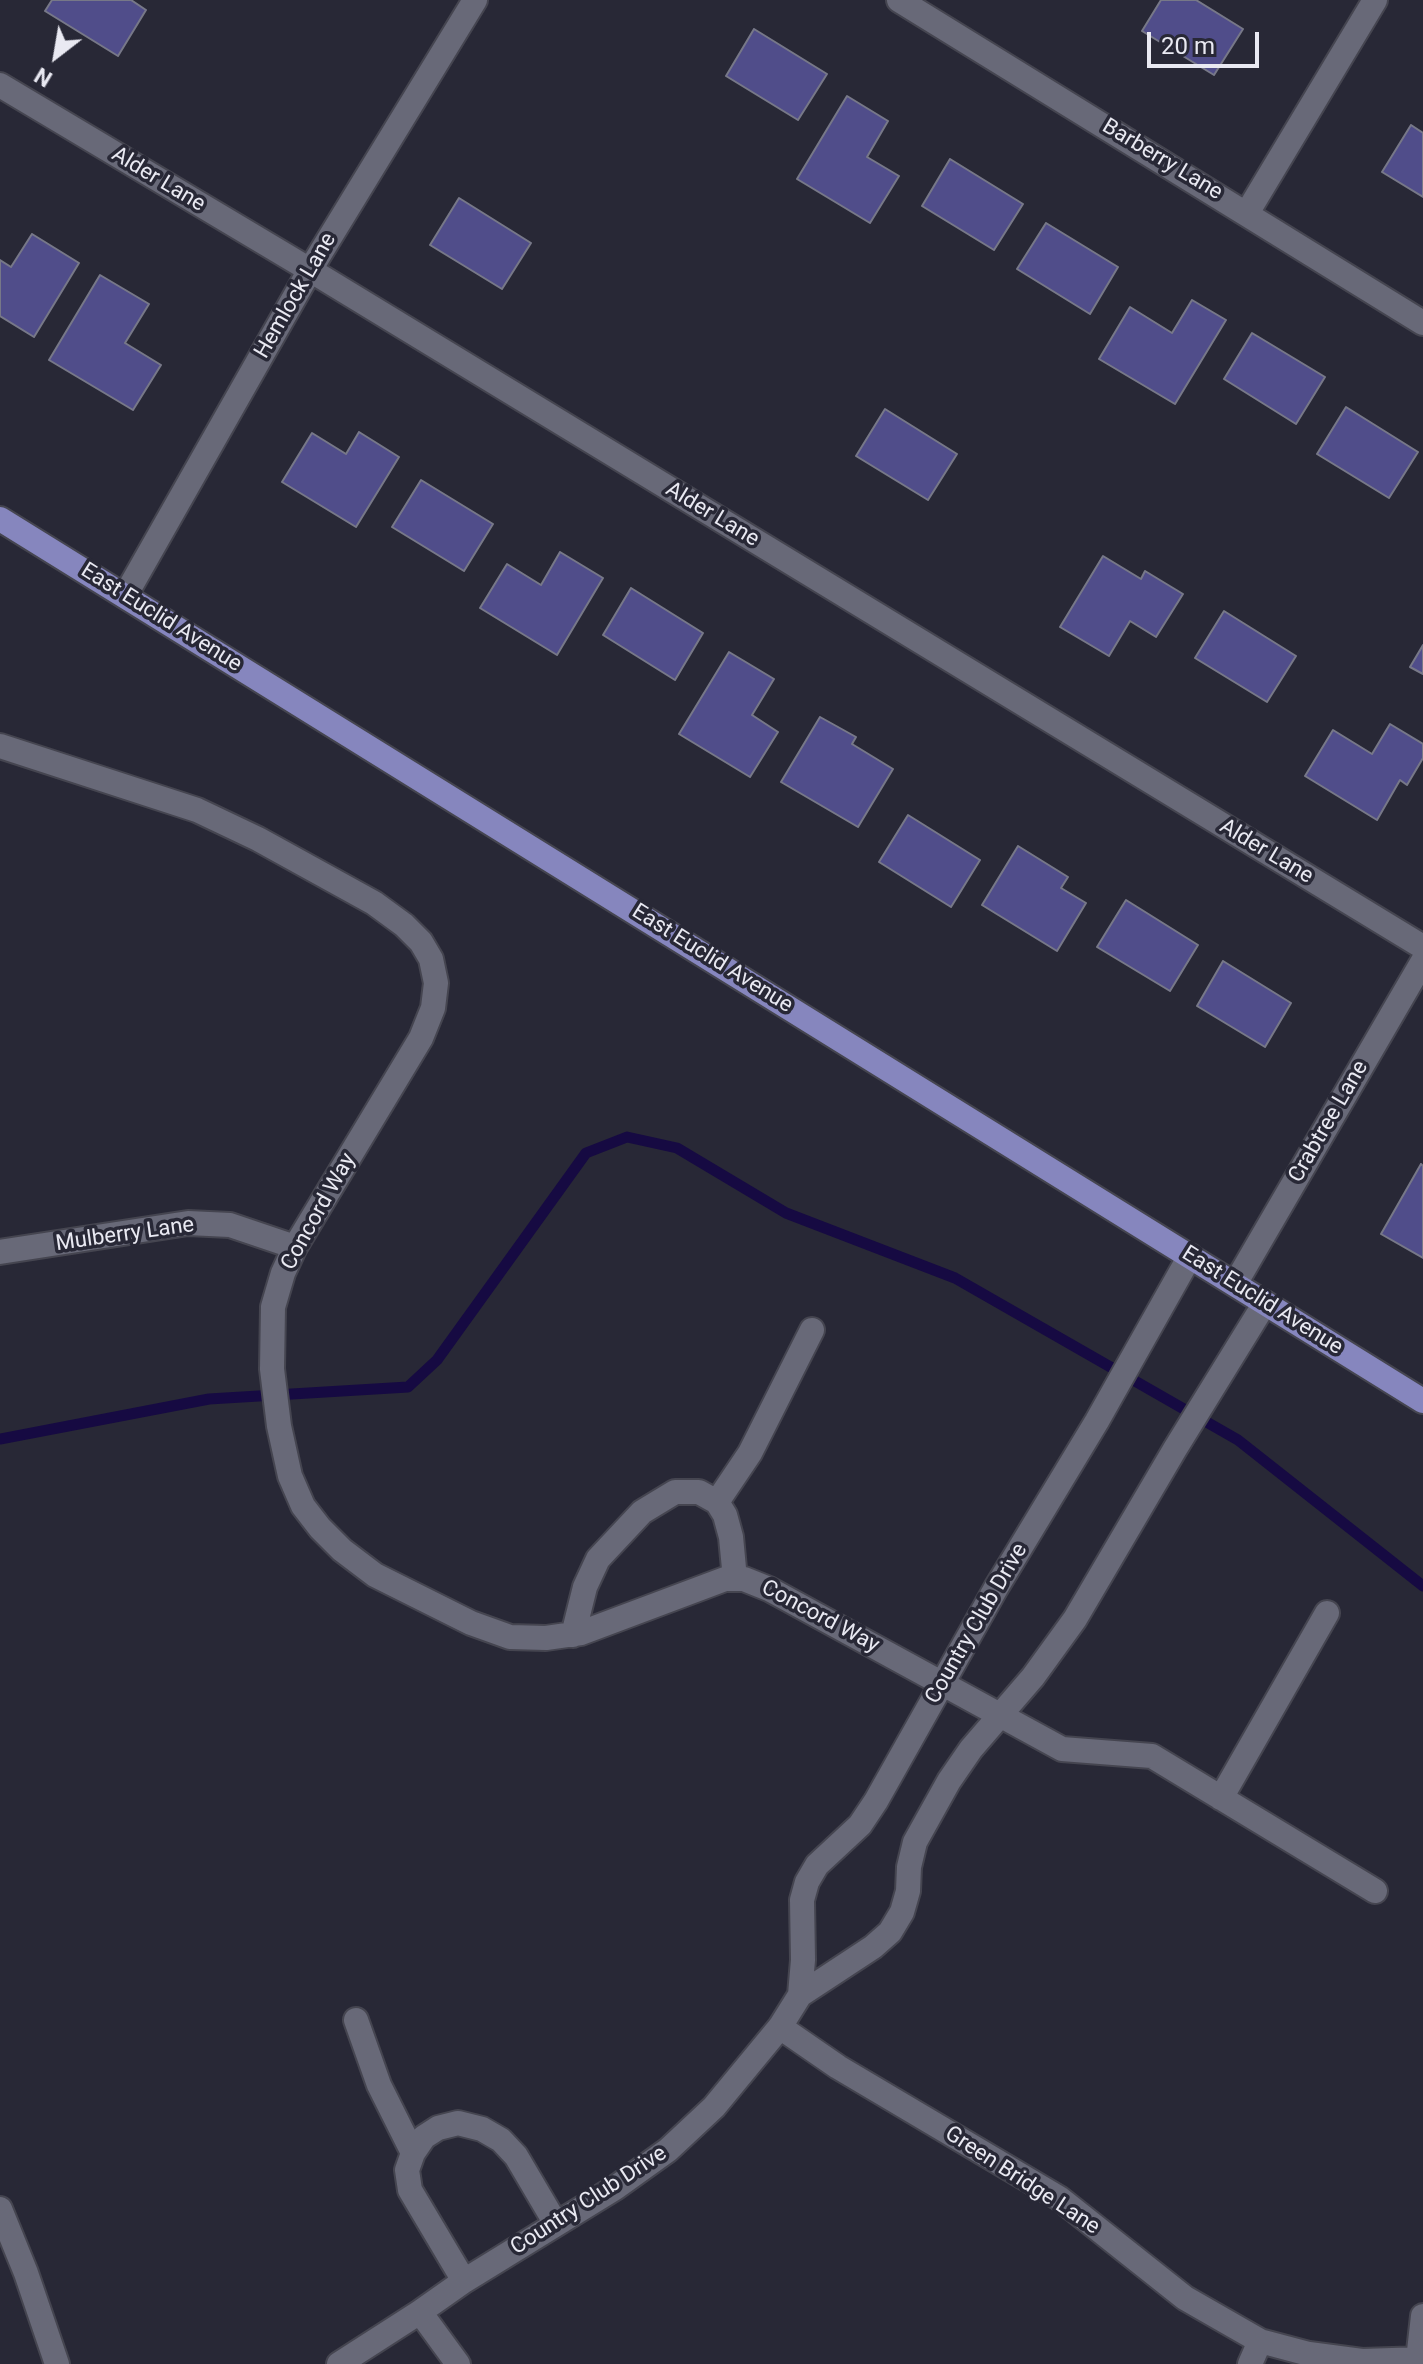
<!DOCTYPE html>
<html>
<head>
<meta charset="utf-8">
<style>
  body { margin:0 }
  #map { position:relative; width:1423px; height:2364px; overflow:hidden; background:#282836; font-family:Roboto,sans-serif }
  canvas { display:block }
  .north { position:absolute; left:16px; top:16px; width:80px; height:80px; -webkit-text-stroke:6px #282836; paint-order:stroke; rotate:211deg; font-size:22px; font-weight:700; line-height:32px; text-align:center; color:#e9e9f2 }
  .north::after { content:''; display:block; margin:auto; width:28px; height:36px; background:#e9e9f2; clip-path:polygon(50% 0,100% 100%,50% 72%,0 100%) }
  .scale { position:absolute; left:1147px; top:32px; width:112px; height:36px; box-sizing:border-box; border:4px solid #e9e9f2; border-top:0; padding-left:10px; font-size:24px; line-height:28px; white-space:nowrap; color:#e9e9f2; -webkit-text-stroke:6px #282836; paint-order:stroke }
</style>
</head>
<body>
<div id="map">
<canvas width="1423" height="2364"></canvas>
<div class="north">N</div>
<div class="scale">20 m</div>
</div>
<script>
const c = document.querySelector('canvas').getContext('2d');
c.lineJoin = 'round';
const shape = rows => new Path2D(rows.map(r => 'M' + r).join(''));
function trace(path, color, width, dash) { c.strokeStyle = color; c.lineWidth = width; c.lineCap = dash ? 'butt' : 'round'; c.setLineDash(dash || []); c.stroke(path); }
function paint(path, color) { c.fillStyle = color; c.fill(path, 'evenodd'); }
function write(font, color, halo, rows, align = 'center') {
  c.font = font + ' Roboto,sans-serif'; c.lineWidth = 7; c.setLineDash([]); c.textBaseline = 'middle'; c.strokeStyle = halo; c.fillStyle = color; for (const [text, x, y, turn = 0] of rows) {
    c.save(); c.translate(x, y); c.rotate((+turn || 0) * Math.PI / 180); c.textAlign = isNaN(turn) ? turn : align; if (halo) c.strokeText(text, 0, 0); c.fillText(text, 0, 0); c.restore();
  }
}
trace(shape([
  [0,1439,209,1399,408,1387,437,1360,586,1153,627,1137,677,1148,786,1213,955,1278,1238,1440,1423,1586]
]), '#160a42', 11);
const building = shape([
  [52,0,131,0,146,10,118,56,45,11,52,0],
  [1161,0,1196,0,1243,29,1214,75,1142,31,1161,0],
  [754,29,827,74,798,120,726,76,754,29],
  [847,96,888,121,867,157,899,176,870,223,797,179,847,96],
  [1411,125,1423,133,1423,197,1382,172,1411,125],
  [950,159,1023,204,994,250,922,206,950,159],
  [459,198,531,243,502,289,430,245,459,198],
  [1046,223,1118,267,1090,314,1017,269,1046,223],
  [32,234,79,263,34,337,0,316,0,260,11,267,32,234],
  [100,275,149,304,125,343,161,365,133,410,49,360,100,275],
  [1192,300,1226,320,1175,404,1099,359,1130,307,1172,333,1192,300],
  [1252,333,1325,377,1296,424,1224,379,1252,333],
  [1346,407,1418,452,1389,498,1317,454,1346,407],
  [885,409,957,454,928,500,856,456,885,409],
  [359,432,399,457,356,527,282,482,312,433,346,454,359,432],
  [421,480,493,524,464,571,392,527,421,480],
  [560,552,603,578,557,655,480,608,507,564,541,585,560,552],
  [1103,556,1141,579,1145,571,1183,594,1156,637,1130,621,1109,656,1060,627,1103,556],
  [631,588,703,633,675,680,603,635,631,588],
  [1224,611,1296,656,1267,702,1195,658,1224,611],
  [1423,645,1423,674,1410,667,1423,645],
  [729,652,774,679,752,715,778,732,750,777,679,734,729,652],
  [820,717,856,737,852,744,893,769,858,827,781,782,820,717],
  [1390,724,1423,744,1423,758,1407,785,1400,780,1377,820,1305,776,1333,730,1372,754,1390,724],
  [908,815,980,860,951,907,879,862,908,815],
  [1018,846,1068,877,1061,888,1086,903,1057,951,982,905,1018,846],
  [1126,900,1198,945,1170,991,1097,947,1126,900],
  [1223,961,1291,1003,1265,1047,1197,1006,1223,961],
  [1421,1164,1423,1166,1423,1258,1381,1234,1421,1164]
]);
paint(building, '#504d8a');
trace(building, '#777888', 2);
const minor = shape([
  [899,0,1423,323],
  [0,85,310,270,1423,947],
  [1247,213,1375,0],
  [125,596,310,270,475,0],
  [0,746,197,810,258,839,374,903,404,925,421,942,431,959,436,983,433,1008,421,1038,295,1247,283,1273,273,1307,272,1369,279,1426,290,1476,303,1506,320,1528,342,1550,375,1575,471,1623,510,1637,546,1638,581,1633,725,1579,744,1579,769,1589,1062,1749,1152,1756,1375,1891],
  [0,1252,188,1223,230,1225,295,1247],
  [1235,1284,1423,961],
  [717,1502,750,1453,812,1330],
  [573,1635,585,1587,598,1559,642,1512,675,1492,699,1492,717,1502,725,1515,731,1537,735,1579],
  [1221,1798,1327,1613],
  [800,1995,803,1960,802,1900,807,1882,817,1865,860,1825,876,1801,996,1588,1097,1421,1190,1256],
  [356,2020,379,2085,413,2153],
  [780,2027,838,2067,1059,2198,1185,2298,1260,2341,1309,2354,1362,2361,1423,2359],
  [0,2209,26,2273,57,2364],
  [464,2281,410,2190,407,2170,413,2153,424,2137,438,2128,458,2123,482,2129,501,2140,516,2156,556,2224],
  [420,2312,458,2364],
  [1418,2360,1423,2316],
  [339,2364,420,2312,464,2281,615,2188,668,2150,714,2107,780,2027,800,1995,873,1947,890,1932,902,1912,908,1891,909,1867,915,1842,949,1781,971,1749,1033,1677,1075,1619,1175,1449,1265,1303],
  [1250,2364,1260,2341]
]);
const major = shape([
  [0,519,1423,1401]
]);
trace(minor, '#454550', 28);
trace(major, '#454550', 28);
trace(minor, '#686978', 24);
trace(major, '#8686be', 24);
write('22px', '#e9e9f2', '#282836', [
  ["Barberry Lane",1162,160,31],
  ["Alder Lane",158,180,31],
  ["Hemlock Lane",296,296,-60],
  ["Alder Lane",712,515,31],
  ["East Euclid Avenue",161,618,32],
  ["Alder Lane",1266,852,31],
  ["East Euclid Avenue",712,959,32],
  ["Crabtree Lane",1329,1122,-60],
  ["Concord Way",319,1212,-61],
  ["Mulberry Lane",125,1235,-8],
  ["East Euclid Avenue",1262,1301,32],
  ["Concord Way",820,1617,28],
  ["Country Club Drive",977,1624,-60],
  ["Green Bridge Lane",1022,2181,33],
  ["Country Club Drive",589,2201,-33]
]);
</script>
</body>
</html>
